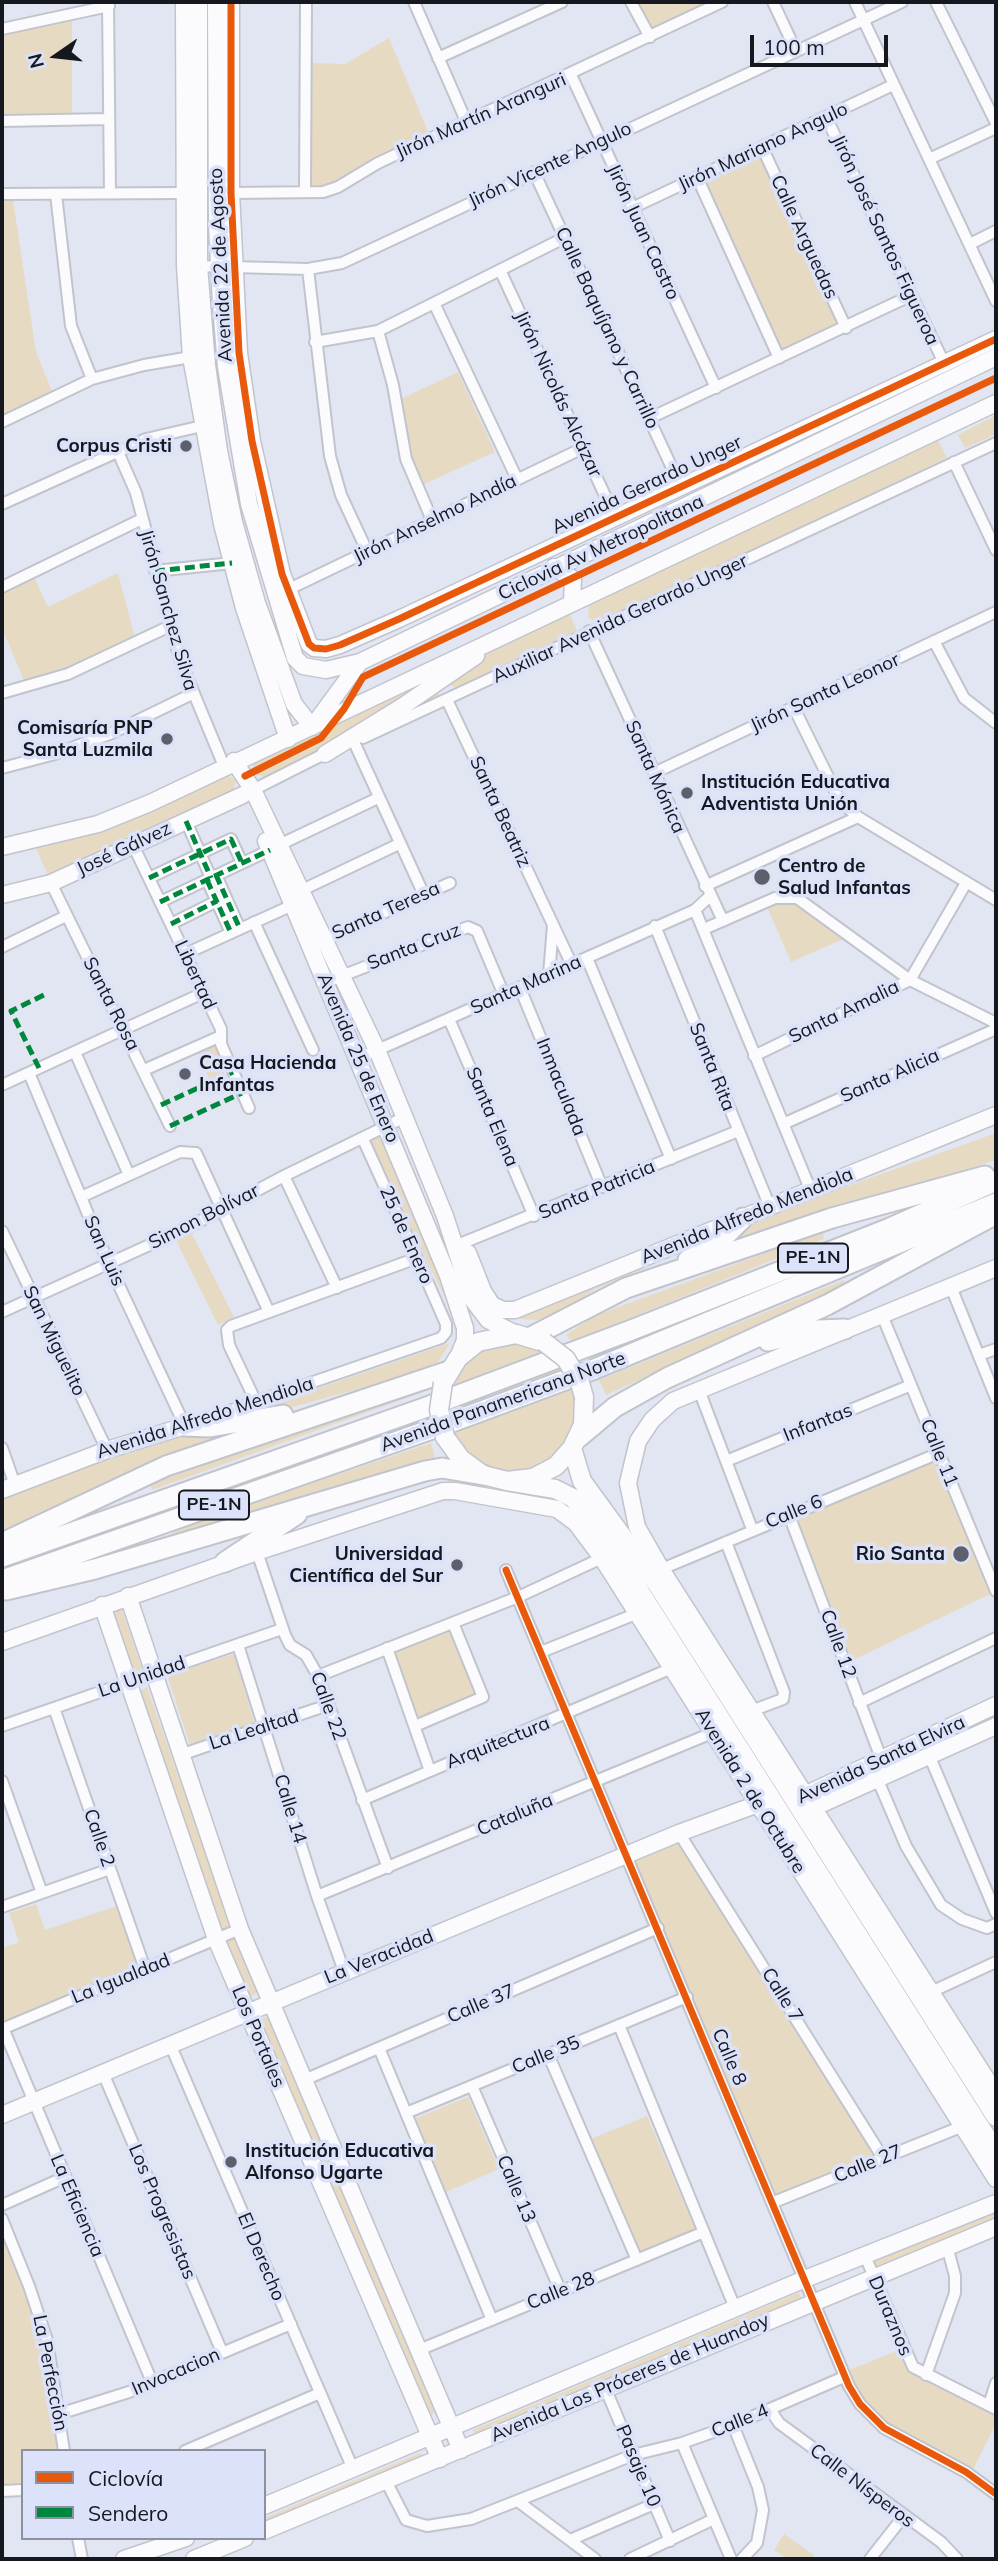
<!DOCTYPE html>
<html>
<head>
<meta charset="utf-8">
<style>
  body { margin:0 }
  #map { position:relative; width:998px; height:2561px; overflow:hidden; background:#e2e6f2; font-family:Mulish,sans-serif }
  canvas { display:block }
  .frame { position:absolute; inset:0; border:4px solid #161820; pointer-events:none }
  .legend { position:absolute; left:21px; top:2449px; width:245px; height:91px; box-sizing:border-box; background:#dbe2f9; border:2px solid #8c91a2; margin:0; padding:9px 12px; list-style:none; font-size:21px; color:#161820 }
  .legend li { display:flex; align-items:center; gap:14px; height:35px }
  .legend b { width:35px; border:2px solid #8c91a2 }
  .north { position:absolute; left:21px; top:21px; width:70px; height:70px; -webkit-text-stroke:5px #dbe2f9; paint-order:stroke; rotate:256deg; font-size:19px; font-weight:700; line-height:28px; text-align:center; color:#161820 }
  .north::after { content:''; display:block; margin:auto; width:24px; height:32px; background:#161820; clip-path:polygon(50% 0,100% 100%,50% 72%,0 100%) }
  .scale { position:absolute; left:750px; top:35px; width:138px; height:32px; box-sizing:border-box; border:4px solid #161820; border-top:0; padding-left:9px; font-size:21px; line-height:24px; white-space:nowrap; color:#161820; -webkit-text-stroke:5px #dbe2f9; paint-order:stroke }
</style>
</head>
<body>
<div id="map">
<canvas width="998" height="2561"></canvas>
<div class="frame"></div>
<ul class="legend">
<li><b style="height:9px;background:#e8590c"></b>Ciclovía</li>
<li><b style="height:9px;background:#00873e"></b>Sendero</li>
</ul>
<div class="north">N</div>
<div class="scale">100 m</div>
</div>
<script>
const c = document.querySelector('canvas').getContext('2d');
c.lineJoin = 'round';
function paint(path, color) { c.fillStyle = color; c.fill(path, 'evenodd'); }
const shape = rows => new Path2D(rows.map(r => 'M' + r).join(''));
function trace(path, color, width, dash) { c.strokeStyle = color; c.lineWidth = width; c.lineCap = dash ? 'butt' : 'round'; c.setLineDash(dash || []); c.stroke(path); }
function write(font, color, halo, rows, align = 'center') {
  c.font = font + ' Mulish,sans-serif'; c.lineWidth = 7; c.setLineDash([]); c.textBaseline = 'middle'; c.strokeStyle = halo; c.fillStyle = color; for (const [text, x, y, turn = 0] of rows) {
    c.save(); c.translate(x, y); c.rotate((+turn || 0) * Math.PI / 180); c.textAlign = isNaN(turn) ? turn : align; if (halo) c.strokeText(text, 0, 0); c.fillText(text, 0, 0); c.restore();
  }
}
paint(shape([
  [637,2,709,2,651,30],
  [72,19,72,115,2,116,2,34],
  [389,38,429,134,376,158,333,184,310,186,311,63,345,64],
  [760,153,840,327,781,354,702,181],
  [13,200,36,352,52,391,2,415,2,201],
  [458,372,495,452,424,484,411,457,401,399],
  [996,415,996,434,965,448,958,435],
  [937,438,947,458,597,623,588,618,589,604],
  [118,573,135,638,67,671,25,683,2,628,2,592,34,577,48,607],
  [570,614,577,631,456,688,450,685,448,672],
  [431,678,440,697,267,778,253,773,253,763,258,757],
  [225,774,236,780,233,793,49,878,36,848,131,819],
  [786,899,795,901,846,938,791,962,767,907],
  [218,1042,230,1070,209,1079,197,1051],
  [387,1133,451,1304,452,1313,370,1142],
  [996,1133,996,1160,719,1248,750,1221],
  [190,1230,234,1317,218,1325,175,1238],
  [823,1232,824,1239,572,1342,566,1335,594,1316],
  [705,1242,594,1290,558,1314,537,1320,508,1318,604,1278],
  [844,1280,847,1285,606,1395,599,1380],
  '447 1408a65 65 0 1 1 130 0a65 65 0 1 1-130 0Z',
  [450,1343,438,1362,412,1374,282,1410,243,1414],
  [424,1385,426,1391,152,1490,150,1482],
  [255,1422,167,1457,33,1521,2,1532,2,1496,167,1436],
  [431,1443,435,1458,174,1537,173,1530],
  [936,1459,992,1593,849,1662,796,1517],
  [120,1604,142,1669,133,1673,108,1608],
  [451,1626,479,1697,416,1723,391,1650],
  [234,1654,255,1725,191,1748,167,1675],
  [147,1687,231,1926,222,1934,136,1693],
  [678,1841,876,2155,775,2198,634,1861],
  [36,1904,45,1930,117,1906,138,1965,2,2024,2,1948,19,1942,9,1913],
  [237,1935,260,1991,249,1997,226,1941],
  [271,2015,435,2412,428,2418,259,2020],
  [468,2097,499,2169,444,2193,414,2119],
  [647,2116,696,2231,640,2255,588,2140],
  [996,2210,996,2221,878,2271,875,2269,874,2261],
  [2,2234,33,2308,48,2376,58,2451,23,2451,23,2488,2,2488],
  [798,2293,804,2299,476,2438,473,2430],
  [899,2350,908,2368,917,2376,996,2414,996,2423,973,2470,891,2428,862,2399,847,2371],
  [420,2453,425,2458,264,2529,264,2518],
  [784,2534,814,2555,811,2559,788,2559,774,2550]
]), '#e7dac3');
const street = shape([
  [108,2,110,193],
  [414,2,466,121],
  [631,2,650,37],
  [773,2,796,51],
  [855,2,996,301],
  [936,2,996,123],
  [2,29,109,6],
  [438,58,562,2],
  [571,75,716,388],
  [826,117,944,363],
  [2,121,107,119],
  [762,147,846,328],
  [929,159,996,128],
  [534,172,680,485],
  [697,177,779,358],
  [305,192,306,2],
  [231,193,323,192,338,187,378,163,722,2],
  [2,194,184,193],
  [56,194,71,326,92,379],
  [632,208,893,85],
  [970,244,996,231],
  [195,266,308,269,342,263,902,2],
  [308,269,330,456,341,495,367,551],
  [500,270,615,517],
  [434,303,517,479],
  [378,331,393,385,406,459,432,520],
  [315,342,378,331,564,238],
  [650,418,910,296],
  [2,422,92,379,144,365,191,357],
  [118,452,136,493,180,660,224,766],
  [954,462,996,550],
  [2,504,146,439,202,426],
  [155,571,232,563],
  [2,587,142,519],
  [287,590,583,448],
  [589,631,723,921],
  [934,641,964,698,996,723],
  [2,693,68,674,170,626],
  [447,700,572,965],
  [794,708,840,801,858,817,996,900],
  [363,738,996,443],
  [354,742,424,895],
  [2,768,55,754,112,733,192,694],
  [654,773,996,612],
  [249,792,328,752],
  [186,821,211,878],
  [133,845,221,1029,221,1044,249,1108],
  [279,845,378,798],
  [216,875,240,929],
  [149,878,231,839,242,863],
  [207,880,231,933],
  [51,883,170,1126],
  [705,886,858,817],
  [300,891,399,844],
  [160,902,270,850],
  [695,910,811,1191],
  [254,922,313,1050],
  [171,924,217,901],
  [655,926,770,1207],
  [704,929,775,898,797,898,910,980,996,1023],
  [323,940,450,883],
  [2,947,66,916],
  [185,954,297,903],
  [587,958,671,1159],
  [549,975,553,925],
  [326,982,468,927,477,931,504,995],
  [520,988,602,1187],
  [449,1019,534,1216],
  [75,1052,129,1175],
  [754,1056,910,980,966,883],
  [357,1059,695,910,710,896],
  [144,1070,221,1036],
  [29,1073,108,1262,185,1426,441,1338,446,1332,446,1324,417,1258,363,1139],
  [2,1085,203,993],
  [783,1124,996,1029],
  [284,1176,337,1288],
  [81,1197,180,1152,196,1153,269,1312],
  [2,1231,107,1450],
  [455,1246,738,1131],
  [951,1287,996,1398],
  [2,1312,189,1227,284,1176,405,1117],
  [882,1315,996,1591],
  [979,1355,996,1349],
  [699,1390,752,1529],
  [256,1402,229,1345,227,1330,231,1326,417,1258],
  [2,1448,15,1485],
  [726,1461,911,1385],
  [789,1515,887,1774],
  [726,1542,784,1692,783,1699,751,1711],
  [257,1552,285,1635,290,1645,306,1655,318,1676,388,1868],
  [506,1570,849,2386,860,2404,884,2428,966,2472,996,2494],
  [657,1571,939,1453],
  [238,1645,317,1896,344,1971],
  [387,1648,430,1771],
  [541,1652,638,1613],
  [318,1676,518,1597,602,1558],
  [859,1703,996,1638],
  [54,1708,145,1969],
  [2,1726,282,1629],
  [415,1726,483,1697,453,1623],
  [180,1755,328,1705],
  [929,1755,996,1913],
  [877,1778,906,1846,941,1905,962,1919,987,1928,996,1924],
  [2,1781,42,1893],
  [362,1800,672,1668],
  [679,1833,883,2158],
  [317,1896,712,1733],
  [2,1907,110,1869],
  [931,1992,996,1962],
  [619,2025,735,2308],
  [3,2028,152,2382],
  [2,2029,240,1929],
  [170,2044,353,2469],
  [379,2048,492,2320],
  [548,2054,637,2260],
  [103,2073,222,2352],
  [304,2080,658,1928],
  [472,2086,561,2292],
  [406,2113,687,1997],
  [774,2202,963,2126],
  [2,2205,65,2177],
  [2,2219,29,2286,47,2340,64,2451],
  [865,2256,913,2367,996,2409],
  [419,2350,704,2232],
  [926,2375,955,2293,955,2276,947,2246],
  [606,2390,670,2541],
  [989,2405,996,2383],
  [770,2409,779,2423,941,2542,957,2559],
  [59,2414,129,2392,291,2324],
  [733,2425,758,2487,763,2510,757,2543,742,2559],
  [682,2443,731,2559],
  [185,2451,320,2393],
  [386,2481,406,2520,427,2526,471,2519,633,2455,682,2443,733,2425,844,2377],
  [2,2491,23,2490],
  [519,2502,595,2559],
  [78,2538,82,2559],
  [570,2540,654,2504],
  [630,2559,714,2519],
  [870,2559,903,2517]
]);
const secondary = shape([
  [184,2,185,266,191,357,222,524,244,608,288,739],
  [199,2,199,266,207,365,219,451,234,522,257,603,294,704,312,727],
  [216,2,217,224,221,304,226,367,249,504,295,658,303,666,326,670,360,662],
  [231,2,231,193,239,353,252,441,282,574,309,644,314,648,326,649,340,645,399,619,996,339],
  [554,567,573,579,572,602],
  [316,722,360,662,996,357],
  [325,754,403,706,476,656],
  [234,761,253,790,377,1050,445,1216,472,1299,488,1320,516,1334],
  [266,841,448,1276,465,1328,465,1340,458,1358],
  [2,847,98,824,150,803,996,403],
  [2,895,51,883,243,795],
  [455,1246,468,1253,483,1291,492,1305,503,1310,515,1310,996,1115],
  [996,1268,673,1401,652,1420,638,1441,628,1483,637,1527,661,1569,996,2094],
  [2,1490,107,1450,185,1426],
  [128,1596,240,1929,461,2450],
  [102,1605,216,1939,440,2459],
  [2,1642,257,1552,443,1491,455,1491,557,1509,576,1523,602,1558,996,2179],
  [796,1799,996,1705],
  [806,1811,996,1726],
  [2,2115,679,1833,758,1804],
  [264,2506,805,2279,996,2203],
  [264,2531,996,2227],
  [124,2559,186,2538],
  [194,2559,245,2538]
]);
const primary = shape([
  [443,1383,458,1358,478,1342,516,1334,543,1342],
  [445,1437,461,1459,483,1475,507,1481,533,1478,556,1466,572,1448,583,1425,584,1397],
  [572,1448,582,1481,657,1584,996,2117],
  [507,1481,555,1489,573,1498,596,1527,623,1565,996,2152]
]);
const highway = shape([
  [688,1260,726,1235,743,1218],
  [531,1337,626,1288,832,1218,985,1176],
  [768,1341,818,1330,845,1329],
  [185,1426,210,1427,283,1415],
  [578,1438,615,1407,667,1378,827,1305,996,1214],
  [2,1543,166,1466,449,1371],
  [2,1557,424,1408,629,1331,890,1228,996,1181],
  [225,1562,297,1514],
  [2,1580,452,1422,592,1370,996,1203],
  [6,1590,95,1569,425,1471,442,1468,483,1475]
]);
trace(street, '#c1c4cd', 14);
trace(secondary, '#c1c4cd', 19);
trace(primary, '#c1c4cd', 21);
trace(highway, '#c1c4cd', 23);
trace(street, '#fbfbfd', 10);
trace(secondary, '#fbfbfd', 16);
trace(primary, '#fbfbfd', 18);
trace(highway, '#fbfbfd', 19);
const primaryBridge = shape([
  [544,1342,566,1359,580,1383,584,1397],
  [443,1383,439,1410,445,1437]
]);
trace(primaryBridge, '#c1c4cd', 21, []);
trace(primaryBridge, '#fbfbfd', 18);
trace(shape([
  [155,571,232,563],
  [186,821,211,878],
  [216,875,240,929],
  [149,878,231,839,242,863],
  [207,880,231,933],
  [160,902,270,850],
  [171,924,217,901],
  [39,1068,11,1011,46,994],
  [161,1105,233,1072],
  [170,1126,242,1093]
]), '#00873e', 5, [10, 5]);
trace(shape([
  [231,2,231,193,239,353,252,441,282,574,309,644,314,648,326,649,340,645,399,619,996,339],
  [245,776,321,738,344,709,363,677,996,378],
  [506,1570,849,2386,860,2404,884,2428,966,2472,996,2494]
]), '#e8590c', 7);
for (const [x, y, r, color] of [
  [186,446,7,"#5d606a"],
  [167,739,7,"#5d606a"],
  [687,793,7,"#5d606a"],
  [762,877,9,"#5d606a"],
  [185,1074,7,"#5d606a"],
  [961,1554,9,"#5d606a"],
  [457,1565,7,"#5d606a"],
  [231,2162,7,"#5d606a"]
]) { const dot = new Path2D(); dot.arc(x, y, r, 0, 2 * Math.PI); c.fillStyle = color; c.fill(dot); trace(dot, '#dbe2f9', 2.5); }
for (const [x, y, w] of [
  [813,1258,70],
  [214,1505,70]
]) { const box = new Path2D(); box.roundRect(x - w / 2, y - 14.5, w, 29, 5); c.fillStyle = '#dbe2f9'; c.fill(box); trace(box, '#161820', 2); }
write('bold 18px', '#161820', null, [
  ["PE-1N",813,1258],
  ["PE-1N",214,1505]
]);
write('19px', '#161820', '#dbe2f9', [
  ["Jirón Martín Aranguri",481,116,-24],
  ["Jirón Mariano Angulo",763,147,-25],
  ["Jirón Vicente Angulo",550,165,-25],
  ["Jirón Juan Castro",643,232,65],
  ["Calle Arguedas",804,237,65],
  ["Jirón José Santos Figueroa",885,240,65],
  ["Avenida 22 de Agosto",221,265,-93],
  ["Calle Baquíjano y Carrillo",607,328,65],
  ["Jirón Nicolás Alcázar",558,394,65],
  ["Avenida Gerardo Unger",647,485,-25],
  ["Jirón Anselmo Andía",435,519,-26],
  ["Ciclovia Av Metropolitana",601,548,-25],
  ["Jirón Sanchez Silva",168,610,74],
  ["Auxiliar Avenida Gerardo Unger",620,619,-25],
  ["Jirón Santa Leonor",825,693,-25],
  ["Santa Mónica",655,777,66],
  ["Santa Beatriz",500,812,65],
  ["José Gálvez",124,849,-25],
  ["Santa Teresa",386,911,-24],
  ["Santa Cruz",414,947,-21],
  ["Libertad",195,975,65],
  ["Santa Marina",526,985,-24],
  ["Santa Rosa",111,1004,63],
  ["Santa Amalia",844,1012,-26],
  ["Avenida 25 de Enero",358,1058,67],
  ["Santa Rita",712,1067,68],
  ["Santa Alicia",890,1076,-24],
  ["Inmaculada",561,1087,68],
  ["Santa Elena",492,1117,67],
  ["Santa Patricia",597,1190,-23],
  ["Avenida Alfredo Mendiola",747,1216,-22],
  ["Simon Bolívar",204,1217,-27],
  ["25 de Enero",406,1235,66],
  ["San Luis",104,1251,66],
  ["San Miguelito",54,1341,64],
  ["Avenida Panamericana Norte",503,1402,-20],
  ["Avenida Alfredo Mendiola",205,1418,-18],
  ["Infantas",818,1423,-22],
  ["Calle 11",939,1453,68],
  ["Calle 6",794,1512,-22],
  ["Calle 12",838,1644,70],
  ["La Unidad",142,1677,-19],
  ["Calle 22",328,1706,70],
  ["La Lealtad",254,1730,-18],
  ["Arquitectura",498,1743,-22],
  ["Avenida Santa Elvira",881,1760,-25],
  ["Avenida 2 de Octubre",750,1791,58],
  ["Calle 14",290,1809,73],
  ["Cataluña",515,1815,-23],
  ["Calle 2",99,1838,71],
  ["La Veracidad",379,1957,-22],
  ["La Igualdad",121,1979,-22],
  ["Calle 7",782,1995,58],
  ["Calle 37",481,2004,-23],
  ["Los Portales",258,2037,67],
  ["Calle 35",546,2055,-22],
  ["Calle 8",729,2057,67],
  ["Calle 27",868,2164,-22],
  ["Calle 13",516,2189,67],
  ["La Eficiencia",77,2206,67],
  ["Los Progresistas",162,2212,67],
  ["El Derecho",261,2257,67],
  ["Calle 28",561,2291,-22],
  ["Duraznos",890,2316,67],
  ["Invocacion",176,2372,-23],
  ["La Perfección",50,2373,79],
  ["Avenida Los Próceres de Huandoy",630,2378,-23],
  ["Calle 4",740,2421,-22],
  ["Pasaje 10",638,2466,67],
  ["Calle Nísperos",862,2486,37]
]);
write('bold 19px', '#161820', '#dbe2f9', [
  ["Corpus Cristi",172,446],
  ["Comisaría PNP",153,728],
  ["Santa Luzmila",153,750],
  ["Institución Educativa",701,782,"left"],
  ["Adventista Unión",701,804,"left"],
  ["Centro de",778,866,"left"],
  ["Salud Infantas",778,888,"left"],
  ["Casa Hacienda",199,1063,"left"],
  ["Infantas",199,1085,"left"],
  ["Universidad",443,1554],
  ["Científica del Sur",443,1576],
  ["Rio Santa",945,1554],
  ["Institución Educativa",245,2151,"left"],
  ["Alfonso Ugarte",245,2173,"left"]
], 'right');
</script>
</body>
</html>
